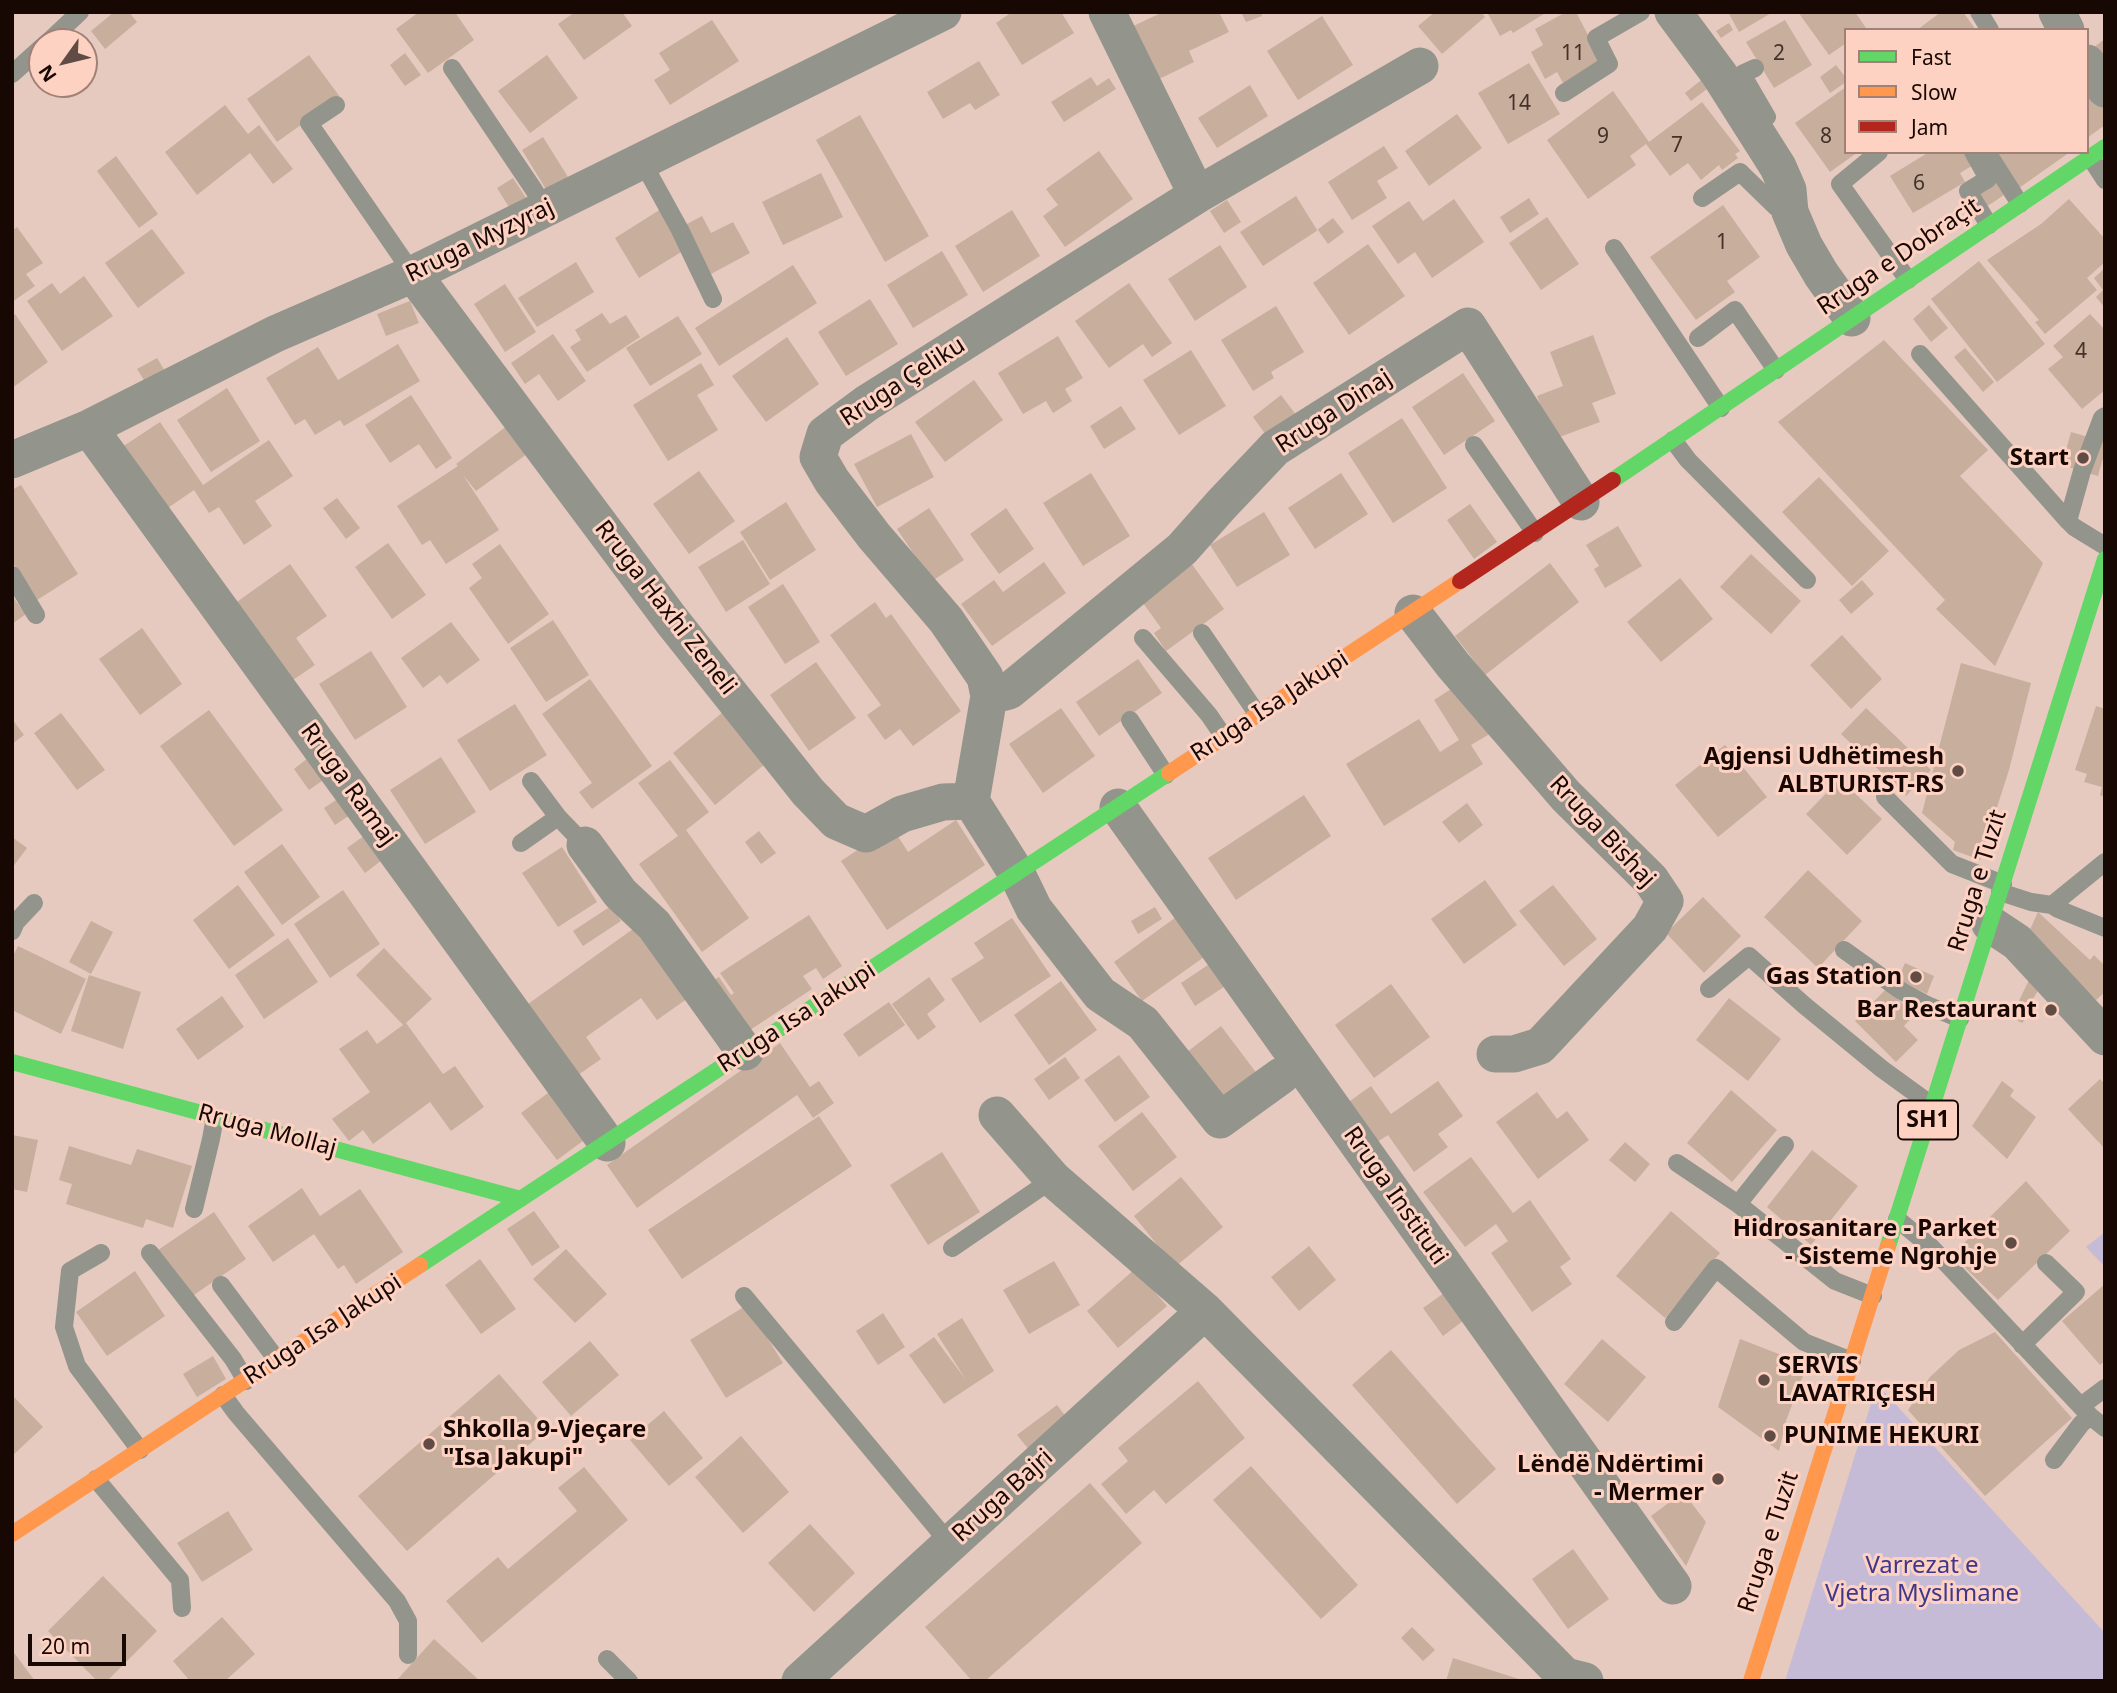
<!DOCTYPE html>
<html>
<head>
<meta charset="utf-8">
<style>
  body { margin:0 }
  #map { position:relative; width:2117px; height:1693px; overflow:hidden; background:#e6cabf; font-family:"Noto Sans",sans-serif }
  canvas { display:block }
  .frame { position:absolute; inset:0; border:14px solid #180803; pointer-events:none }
  .legend { position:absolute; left:1844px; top:28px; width:245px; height:126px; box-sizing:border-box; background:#fdd2c2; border:2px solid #a18176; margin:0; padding:9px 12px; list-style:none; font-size:21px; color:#180803 }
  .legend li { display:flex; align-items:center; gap:14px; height:35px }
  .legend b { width:35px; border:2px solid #a18176 }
  .north { position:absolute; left:28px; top:28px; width:70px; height:70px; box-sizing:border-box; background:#fdd2c2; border:2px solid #a18176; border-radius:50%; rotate:236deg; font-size:19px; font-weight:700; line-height:28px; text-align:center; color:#180803 }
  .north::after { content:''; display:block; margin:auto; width:24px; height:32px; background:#604c45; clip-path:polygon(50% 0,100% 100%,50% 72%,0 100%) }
  .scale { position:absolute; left:28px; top:1634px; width:98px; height:32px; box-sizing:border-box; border:4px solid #180803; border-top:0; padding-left:9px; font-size:21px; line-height:24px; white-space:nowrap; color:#180803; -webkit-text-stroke:5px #fdd2c2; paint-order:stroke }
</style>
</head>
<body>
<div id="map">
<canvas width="2117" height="1693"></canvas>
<div class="frame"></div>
<ul class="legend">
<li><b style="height:9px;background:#63d668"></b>Fast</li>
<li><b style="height:9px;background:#ff974d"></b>Slow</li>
<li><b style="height:9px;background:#b3261e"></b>Jam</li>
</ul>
<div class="north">N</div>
<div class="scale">20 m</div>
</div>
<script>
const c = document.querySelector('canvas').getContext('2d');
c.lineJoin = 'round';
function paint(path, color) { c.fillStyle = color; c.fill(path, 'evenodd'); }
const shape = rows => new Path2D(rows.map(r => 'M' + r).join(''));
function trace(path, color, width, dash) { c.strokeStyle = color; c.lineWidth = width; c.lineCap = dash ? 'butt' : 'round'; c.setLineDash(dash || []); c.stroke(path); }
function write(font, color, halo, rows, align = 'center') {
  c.font = font + ' "Noto Sans",sans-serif'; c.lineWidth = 6; c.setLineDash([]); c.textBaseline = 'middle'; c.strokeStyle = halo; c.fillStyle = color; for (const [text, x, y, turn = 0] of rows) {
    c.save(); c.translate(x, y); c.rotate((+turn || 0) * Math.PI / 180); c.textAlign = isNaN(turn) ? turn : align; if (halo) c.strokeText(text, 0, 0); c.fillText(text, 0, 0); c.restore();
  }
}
paint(shape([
  [2105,1232,2105,1267,2086,1247],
  [1877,1384,2105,1633,2105,1681,1785,1681]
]), '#c6bbd6');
paint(shape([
  [114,12,129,12,137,22,105,49,91,31],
  [419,12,455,12,474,40,428,73,396,29],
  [575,12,622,12,632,26,584,60,558,24],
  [1012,12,1061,12,1074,33,1022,65,996,23],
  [1163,12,1219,12,1229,32,1189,51,1194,62,1153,82,1127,29],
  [1241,12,1261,12,1262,16,1246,22],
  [1435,12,1481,12,1485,17,1442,54,1418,26],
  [1487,12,1547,12,1513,33,1511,30,1500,36],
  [1566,12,1576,12,1602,62,1563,83,1557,72,1545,79,1531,52,1543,45,1535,29],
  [1728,12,1773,12,1739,32],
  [1798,12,1855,12,1866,28,1846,30,1846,43,1829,55],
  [1941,12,1963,12,1976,30,1917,30],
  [1322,16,1353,65,1298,100,1267,51],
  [712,20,739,61,670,105,654,80,670,70,659,53],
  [1785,20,1812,65,1774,88,1746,42],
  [1729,23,1733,30,1721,38,1716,31],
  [2105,39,2105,71,2090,50],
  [405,53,421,75,405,86,390,65],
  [309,55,340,97,277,142,247,99],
  [547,55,578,98,530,133,498,91],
  [979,61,1000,95,975,110,970,103,943,119,927,92],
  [1529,63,1560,114,1508,144,1478,93],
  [1836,65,1846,78,1846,82,1830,93,1820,77],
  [1710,73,1708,90,1707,89,1691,101,1685,93],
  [1091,77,1097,86,1109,78,1116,89,1064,122,1051,102],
  [2087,83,2105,107,2105,125,2087,138],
  [1250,85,1268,116,1217,148,1198,118],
  [1846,87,1846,152,1858,152,1830,172,1795,123],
  [1613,91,1649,142,1702,102,1740,151,1735,154,1738,158,1722,170,1719,165,1701,180,1688,163,1670,176,1646,144,1630,156,1636,165,1588,199,1547,140],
  [225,105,248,134,259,125,293,169,273,184,250,153,197,195,165,152],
  [1457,114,1482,148,1429,186,1405,151],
  [860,115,929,236,885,262,816,140],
  [543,137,568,177,547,191,522,150],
  [1384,146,1398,168,1377,181,1387,198,1352,220,1328,182],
  [1099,151,1133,199,1065,247,1043,216,1058,205,1046,189],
  [1929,152,1968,152,1975,164,1960,173,1965,182,1913,213,1890,176],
  [1994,152,2070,152,2019,188],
  [116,156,158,214,139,228,97,171],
  [821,173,843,217,783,245,762,202],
  [513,178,530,204,514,215,497,188],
  [1995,181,2004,195,1986,207,1977,193],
  [1296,196,1317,230,1333,218,1344,232,1328,244,1318,230,1263,266,1240,232],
  [1529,198,1539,214,1510,233,1500,217],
  [1454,199,1484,242,1432,278,1415,252,1398,264,1372,226,1409,201,1423,221],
  [2069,199,2105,239,2105,262,2087,278,2097,290,2045,334,2035,322,2039,320,1987,260,2041,224],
  [1227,200,1241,222,1224,233,1210,211],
  [1723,205,1760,257,1727,281,1735,292,1696,320,1650,257],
  [661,209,686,249,639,278,615,238],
  [1012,210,1040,256,983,292,955,246],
  [702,216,711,233,733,222,750,253,711,274,685,225],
  [1547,217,1579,264,1541,290,1509,243],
  [17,227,43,263,26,274,35,286,12,302,12,231],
  [152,229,185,273,138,308,105,263],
  [1368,244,1405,296,1349,335,1313,283],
  [1220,245,1247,287,1195,321,1168,279],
  [942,251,968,295,913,328,887,285],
  [1979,261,2045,344,1997,382,1931,299],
  [576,262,594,292,537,327,518,298],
  [793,265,817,303,719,366,695,328],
  [2105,268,2105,308,2096,297,2103,290,2094,278],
  [84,276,113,316,62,351,27,301,52,283,60,294],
  [1129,283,1172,343,1152,357,1143,344,1109,368,1075,321],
  [505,284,536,332,505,352,474,304],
  [870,299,898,344,846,376,818,332],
  [410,301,419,323,386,336,377,314],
  [1929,305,1948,328,1931,342,1913,319],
  [1276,306,1304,352,1271,372,1274,378,1253,391,1221,340],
  [602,313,610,324,626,315,640,337,587,372,570,347,581,340,575,330],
  [15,314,48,362,12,388,12,316],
  [2090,314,2105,330,2105,390,2082,409,2048,369,2063,357,2053,346],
  [678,316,702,354,650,386,626,348],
  [553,334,586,381,558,401,539,374,525,384,511,363],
  [1593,335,1616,394,1592,403,1600,422,1554,439,1537,396,1563,386,1550,352],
  [1058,336,1083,378,1065,389,1072,401,1053,413,1046,401,1023,414,998,373],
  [787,337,819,384,766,422,732,376],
  [1884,340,1988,450,1960,476,2043,563,1995,666,1936,609,1945,600,1778,422],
  [398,344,420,381,344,426,340,420,315,435,305,419,295,425,266,378,318,347,338,380],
  [1965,348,1994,382,1983,392,1954,357],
  [1191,350,1226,406,1179,435,1143,380],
  [157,358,170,379,151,391,137,369],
  [701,363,714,385,697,395,718,430,668,461,633,405],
  [1463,373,1495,421,1444,455,1412,407],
  [974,380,1003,420,945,462,915,422],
  [227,388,260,441,211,472,177,420],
  [411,395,452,458,436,469,419,444,390,463,365,425],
  [1281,395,1303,424,1274,446,1253,417],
  [1121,406,1136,429,1104,449,1090,426],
  [1402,418,1447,488,1393,523,1348,453],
  [160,422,203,485,269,440,293,476,255,501,272,526,244,545,219,507,209,513,194,490,159,514,116,451],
  [507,426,527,454,476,491,463,475,499,530,446,564,430,540,422,545,397,506,458,466,456,464],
  [2071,432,2105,442,2105,451,2098,476,2062,465],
  [911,434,934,477,877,507,854,464],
  [699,471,735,521,689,554,653,504],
  [1091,473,1130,536,1083,566,1043,503],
  [1341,473,1368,514,1315,549,1288,508],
  [1819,477,1889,551,1852,586,1782,512],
  [21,485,78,574,37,600,12,561,12,490],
  [337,498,360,528,346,539,323,508],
  [786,502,816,550,770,580,740,532],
  [1470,504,1497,542,1474,559,1447,520],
  [929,508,964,560,932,581,897,529],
  [1006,508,1034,549,999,574,970,534],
  [1264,512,1290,555,1237,587,1210,545],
  [1618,526,1642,566,1605,588,1594,569,1599,566,1586,545],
  [743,540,770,584,726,612,698,567],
  [388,543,426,595,392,619,355,567],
  [500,544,549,614,508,644,469,588,482,578,472,564],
  [1751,554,1801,601,1771,634,1720,587],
  [1189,560,1224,609,1166,651,1154,633,1161,628,1138,596],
  [1044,562,1066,593,992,646,961,604,994,580,1003,592],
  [1550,563,1579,602,1485,675,1455,636],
  [290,564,327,616,296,638,315,665,290,682,234,604],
  [1680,578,1713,619,1661,662,1627,622],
  [1862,580,1874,594,1851,614,1839,600],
  [783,584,820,642,785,664,748,607],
  [12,596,26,614,12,624],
  [875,602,886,618,891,614,961,711,913,746,900,729,885,740,867,715,881,705,830,635],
  [553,620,589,675,546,702,510,648],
  [451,622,480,660,447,684,440,675,423,688,401,658],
  [142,628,182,684,140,715,99,659],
  [1842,635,1882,679,1851,709,1810,665],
  [371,651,407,707,355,740,319,684],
  [1138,659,1162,693,1099,736,1076,702],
  [816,662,856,718,809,751,770,695],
  [1961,663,2031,683,2009,770,1980,860,1953,850,1955,842,1922,813],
  [590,679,652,766,592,809,579,792,592,783,542,714],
  [1462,682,1493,732,1471,745,1483,764,1384,826,1346,764,1419,719,1440,752,1459,740,1434,700],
  [515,704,547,755,490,791,457,740],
  [2096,706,2105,709,2105,797,2100,795,2102,787,2084,782,2087,774,2075,770],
  [1061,708,1095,756,1043,793,1009,744],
  [1866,708,1931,770,1906,796,1841,734],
  [209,710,283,810,234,846,160,746],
  [723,712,765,764,715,805,673,753],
  [61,713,105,770,77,790,34,733],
  [12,719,24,735,12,744],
  [1725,745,1767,797,1718,837,1675,785],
  [313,754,329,776,309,790,294,769],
  [441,757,476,812,425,844,390,790],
  [670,760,709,812,686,830,749,918,702,952,639,864,678,836,638,783],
  [1840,779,1882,819,1847,855,1806,814],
  [1304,795,1331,836,1236,900,1208,858],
  [339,798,350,815,335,825,324,808],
  [1467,803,1483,825,1459,843,1442,822],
  [956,820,985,865,887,930,841,861,892,827,908,852],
  [759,831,776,853,761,864,745,842],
  [368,833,386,857,365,873,347,848],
  [12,837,27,848,12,868],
  [282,844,320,897,282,925,244,872],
  [562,847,597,902,558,927,522,873],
  [1808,870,1862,921,1818,968,1764,917],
  [1485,880,1517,925,1464,964,1431,919],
  [238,885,275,935,229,969,193,920],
  [1553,885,1597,939,1564,966,1519,911],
  [343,890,380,944,330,978,294,924],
  [1703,897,1741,936,1704,973,1666,933],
  [611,906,621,921,583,946,573,931],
  [1155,907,1162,919,1138,934,1131,921],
  [2038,912,2090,960,2094,955,2105,966,2105,992,2096,1000,2028,934],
  [809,915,842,966,823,979,816,968,803,976,812,989,741,1036,707,984,719,977,731,995,734,993,720,973],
  [1179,915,1207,955,1142,1001,1114,962],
  [1012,918,1051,976,980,1023,951,979,984,958,974,943],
  [91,921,113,932,91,974,69,962],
  [640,924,691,996,657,1020,641,998,586,1037,601,1059,571,1080,521,1009],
  [288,938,318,982,264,1019,235,975],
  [18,946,86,979,61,1034,12,1010,12,958],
  [384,948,432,999,406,1023,443,1074,455,1066,484,1107,451,1131,430,1102,373,1144,363,1130,349,1141,332,1119,370,1092,339,1049,367,1030,377,1044,403,1025,356,975],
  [1217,959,1233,981,1195,1006,1181,983],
  [1905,963,1934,976,1927,994,1898,979],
  [2033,972,2043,982,2022,1018,2024,1021,2022,1023,2011,1017],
  [89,975,141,992,123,1049,71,1031],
  [929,977,945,1000,927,1014,936,1027,918,1040,892,1004],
  [1061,981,1097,1030,1049,1065,1014,1015],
  [1391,984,1430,1037,1374,1078,1335,1025],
  [1887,988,1914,1015,1904,1026,1918,1040,1896,1062,1855,1021],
  [222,996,244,1027,198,1060,176,1029],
  [1729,998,1781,1039,1748,1081,1696,1040],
  [889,1002,905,1025,859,1057,843,1034],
  [1221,1026,1258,1075,1219,1104,1183,1055],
  [780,1043,810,1087,819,1081,834,1103,813,1118,797,1095,637,1208,607,1165],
  [1119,1055,1150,1097,1115,1122,1084,1080],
  [1065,1057,1080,1078,1049,1100,1034,1079],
  [2100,1079,2105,1084,2105,1149,2068,1109],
  [1438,1081,1463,1116,1438,1134,1448,1147,1414,1172,1388,1135,1371,1146,1343,1106,1371,1086,1391,1114],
  [2002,1081,2014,1090,2010,1096,2036,1117,2007,1159,1972,1126],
  [556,1087,591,1135,557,1160,521,1113],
  [1731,1090,1777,1130,1732,1182,1687,1143],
  [1537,1092,1557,1119,1567,1111,1589,1140,1538,1179,1496,1122],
  [1142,1112,1177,1157,1133,1191,1098,1146],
  [819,1116,852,1166,682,1279,648,1230],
  [12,1135,38,1140,27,1192,12,1189],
  [1625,1142,1650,1164,1635,1182,1609,1160],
  [69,1146,131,1165,137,1149,192,1166,173,1228,146,1219,143,1228,66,1204,72,1184,59,1180],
  [1812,1150,1858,1186,1811,1245,1767,1207],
  [942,1152,980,1212,928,1245,890,1185],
  [1471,1157,1513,1213,1530,1200,1571,1259,1560,1267,1572,1284,1532,1312,1491,1253,1508,1241,1496,1224,1465,1247,1423,1192],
  [1181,1177,1223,1227,1175,1267,1134,1216],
  [2026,1181,2070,1231,1998,1300,1952,1255],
  [302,1188,320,1216,360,1189,403,1252,356,1284,344,1265,338,1269,314,1234,273,1262,248,1226],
  [534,1211,560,1247,532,1266,507,1229],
  [1671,1211,1720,1253,1665,1318,1616,1276],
  [214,1212,246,1259,191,1297,158,1250],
  [1309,1246,1336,1280,1299,1311,1271,1277],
  [566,1249,607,1294,575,1323,533,1279],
  [480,1259,516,1309,481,1334,445,1285],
  [1054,1261,1080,1305,1029,1334,1003,1290],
  [1135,1269,1167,1306,1118,1348,1087,1311],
  [135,1271,165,1316,107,1356,76,1312],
  [2105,1284,2105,1361,2100,1365,2062,1321],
  [1447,1291,1467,1318,1443,1336,1423,1308],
  [747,1305,783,1363,726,1398,690,1340],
  [883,1313,905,1347,878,1365,856,1331],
  [962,1318,994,1371,944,1404,909,1355,934,1337,966,1380,937,1334],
  [1995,1332,2072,1418,1985,1496,1908,1410,1930,1377,1959,1350],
  [1602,1339,1646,1377,1608,1422,1564,1384],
  [1740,1339,1807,1365,1786,1421,1779,1451,1718,1407],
  [590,1341,619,1375,571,1416,542,1382],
  [1391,1350,1496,1469,1457,1504,1352,1385],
  [213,1356,226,1379,197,1397,183,1374],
  [499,1374,547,1429,407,1551,358,1496],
  [1198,1381,1245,1438,1166,1504,1154,1490,1126,1514,1101,1484,1128,1461,1118,1448],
  [12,1395,43,1427,12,1456],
  [1057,1405,1070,1422,1031,1452,1017,1435],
  [664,1411,703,1458,669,1486,630,1440],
  [741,1436,789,1492,743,1533,695,1477],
  [1251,1466,1358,1585,1321,1619,1213,1500],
  [584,1467,628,1520,482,1643,446,1601,498,1557,508,1569,577,1511,558,1488],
  [1090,1483,1142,1543,985,1681,972,1681,925,1627],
  [1683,1492,1706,1522,1686,1566,1651,1516],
  [228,1511,253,1550,202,1582,177,1543],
  [810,1524,855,1573,814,1612,768,1563],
  [1573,1549,1609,1599,1568,1629,1532,1579],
  [103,1576,157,1631,107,1681,97,1681,48,1631],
  [222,1617,255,1654,225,1681,190,1681,173,1661],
  [1412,1627,1435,1650,1423,1661,1401,1638],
  [434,1639,480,1681,396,1681],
  [12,1650,35,1681,12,1681],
  [1453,1658,1522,1680,1521,1681,1446,1681]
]), '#c7ae9d');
trace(shape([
  [1979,12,1990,30],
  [48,42,80,12],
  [452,68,534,190,545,209],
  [1755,68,1742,74,1767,117],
  [12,74,42,47],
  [1564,93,1609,64,1596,38,1641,12],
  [336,105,309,123,413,274],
  [1879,152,1840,184,1908,280],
  [1973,152,1988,179,1968,191,1989,225],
  [1987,152,2020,204],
  [2090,157,2105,180],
  [642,161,680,230,713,299],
  [1702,198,1740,172,1776,207,1790,212],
  [1614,248,1721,408],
  [1698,338,1735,310,1776,370],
  [1920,354,2068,521,2074,527,2105,546],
  [1673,440,1688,460,1807,580],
  [1474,445,1535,533],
  [2068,521,2082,471,2102,418,2105,416],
  [12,575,36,615],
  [1202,633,1258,715],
  [1143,638,1209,715,1224,737],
  [1130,720,1166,775],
  [531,781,558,817,585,845],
  [1885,797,1952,864,2003,884],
  [521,843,558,817],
  [2000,892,2031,902,2052,905,2105,862],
  [2052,905,2058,909,2105,928],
  [12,931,16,922,34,903],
  [1844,950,1900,990,1927,1005,1960,1019],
  [1709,989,1749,956,1804,1005,1882,1069,1933,1106],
  [1785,1145,1738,1204,1835,1281,1873,1296],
  [1677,1163,1738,1204],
  [194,1209,211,1139,215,1117],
  [1897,1219,1931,1247,2090,1416,2105,1428],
  [952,1248,1053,1179],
  [101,1253,70,1271,64,1327,77,1366,140,1450],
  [150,1253,233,1359,246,1381],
  [221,1285,277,1360],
  [744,1296,950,1544],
  [1674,1322,1716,1268,1804,1342,1852,1361],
  [2022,1345,2076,1292,2046,1263],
  [223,1395,236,1413,397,1601,408,1621,408,1655],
  [2081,1406,2105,1388],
  [2054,1460,2081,1424,2090,1416],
  [96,1479,180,1580,182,1608],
  [607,1659,629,1681]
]), '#93948b', 18);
trace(shape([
  [1107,12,1197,195],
  [1673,12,1719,74,1778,167,1788,190,1790,212,1804,245,1821,274,1852,318],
  [2057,12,2066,30],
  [2087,63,2105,89],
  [413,274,672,621,808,792,836,821,866,834,902,814,943,802,971,801],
  [89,428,607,1143],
  [12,460,89,428,275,334,413,274,943,12],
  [1413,613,1453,665,1566,796,1651,880,1665,901,1650,928,1540,1046,1514,1054,1495,1054],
  [989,696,1009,691,1182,549,1221,505,1275,448,1468,326,1581,502],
  [1118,807,1673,1586],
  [585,845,620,893,654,925,745,1052],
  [1990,924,2017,942,2105,1037],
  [1281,1076,1220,1120,1143,1023,1100,994,1034,909,1017,874,971,801,989,696,985,677,946,620,874,536,832,481,818,457,825,434,867,403,1197,195,1420,66],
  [997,1115,1053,1179,1205,1311,1565,1676,1585,1681],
  [800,1681,1205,1311]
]), '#93948b', 37);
trace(shape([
  [1613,480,2105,147],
  [12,1062,521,1199],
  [1888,1246,2105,559],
  [420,1265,1169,773]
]), '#63d668', 16);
trace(shape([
  [1169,773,1460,581],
  [12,1534,420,1265],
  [1751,1681,1888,1246]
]), '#ff974d', 16);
trace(shape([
  [1460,581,1613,480]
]), '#b3261e', 16);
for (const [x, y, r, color] of [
  [2083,458,7,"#604c45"],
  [1958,771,7,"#604c45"],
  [1916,977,7,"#604c45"],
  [2051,1010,7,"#604c45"],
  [2011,1243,7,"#604c45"],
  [1764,1380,7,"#604c45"],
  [1770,1436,7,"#604c45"],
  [429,1444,7,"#604c45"],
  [1718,1479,7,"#604c45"]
]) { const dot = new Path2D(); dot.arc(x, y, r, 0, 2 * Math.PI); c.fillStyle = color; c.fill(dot); trace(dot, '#fdd2c2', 2.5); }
write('21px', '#44322a', null, [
  ["11",1573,54],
  ["2",1779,54],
  ["14",1519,104],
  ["9",1603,137],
  ["8",1826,137],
  ["7",1677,146],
  ["6",1919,184],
  ["1",1722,243],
  ["4",2081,352]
]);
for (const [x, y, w] of [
  [1928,1120,60]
]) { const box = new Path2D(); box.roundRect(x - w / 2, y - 19.5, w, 39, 5); c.fillStyle = '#fdd2c2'; c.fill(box); trace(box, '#180803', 2); }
write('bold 23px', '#180803', null, [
  ["SH1",1928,1120]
]);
write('24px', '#180803', '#fdd2c2', [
  ["Rruga Myzyraj",480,241,-26],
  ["Rruga e Dobraçit",1899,257,-34],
  ["Rruga Çeliku",903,382,-33],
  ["Rruga Dinaj",1334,412,-33],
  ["Rruga Haxhi Zeneli",665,608,52],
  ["Rruga Isa Jakupi",1270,707,-33],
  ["Rruga Ramaj",348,785,54],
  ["Rruga Bishaj",1602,832,47],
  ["Rruga e Tuzit",1978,881,-73],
  ["Rruga Isa Jakupi",797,1018,-33],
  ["Rruga Mollaj",267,1131,15],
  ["Rruga Instituti",1395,1196,55],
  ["Rruga Isa Jakupi",323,1330,-33],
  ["Rruga Bajri",1003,1496,-42],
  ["Rruga e Tuzit",1769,1542,-72]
]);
write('bold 24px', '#180803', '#fdd2c2', [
  ["Start",2069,458],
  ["Agjensi Udhëtimesh",1944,757],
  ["ALBTURIST-RS",1944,785],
  ["Gas Station",1902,977],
  ["Bar Restaurant",2037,1010],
  ["Hidrosanitare - Parket",1997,1229],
  ["- Sisteme Ngrohje",1997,1257],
  ["SERVIS",1778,1366,"left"],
  ["LAVATRIÇESH",1778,1394,"left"],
  ["Shkolla 9-Vjeçare",443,1430,"left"],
  ["\"Isa Jakupi\"",443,1458,"left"],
  ["PUNIME HEKURI",1784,1436,"left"],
  ["Lëndë Ndërtimi",1704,1465],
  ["- Mermer",1704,1493]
], 'right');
write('24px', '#3f378c', '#fdd2c2', [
  ["Varrezat e",1922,1566],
  ["Vjetra Myslimane",1922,1594]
]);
</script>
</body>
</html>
